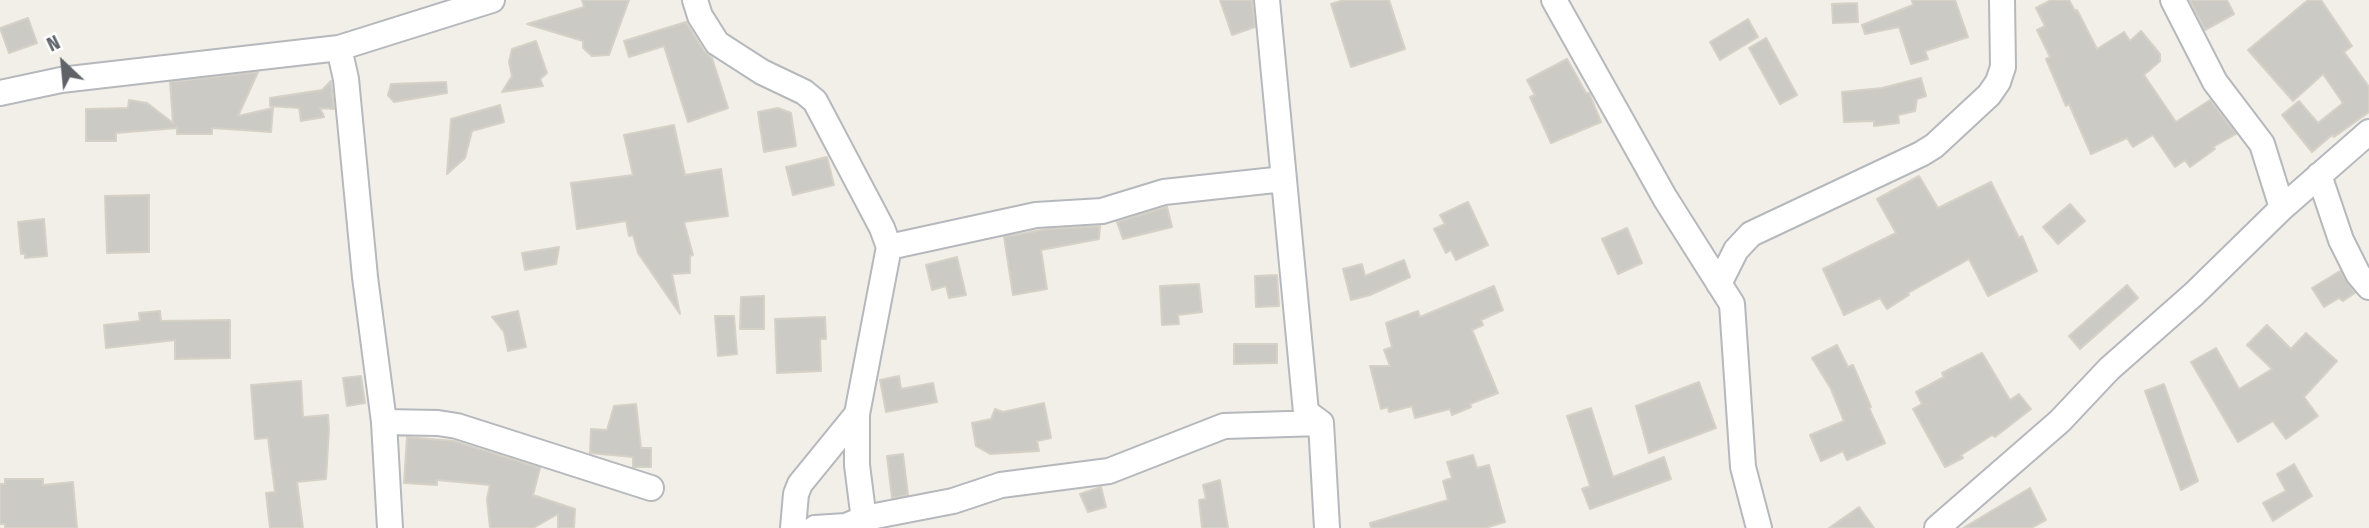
<!DOCTYPE html>
<html>
<head>
<meta charset="utf-8">
<style>
  body { margin:0 }
  #map { position:relative; width:2369px; height:528px; overflow:hidden; background:#f1efe8; font-family:"Fira Sans Condensed",sans-serif }
  canvas { display:block }
  .north { position:absolute; left:28px; top:28px; width:70px; height:70px; -webkit-text-stroke:5px #fff; paint-order:stroke; rotate:334deg; font-size:19px; font-weight:700; line-height:28px; text-align:center; color:#5f6368 }
  .north::after { content:''; display:block; margin:auto; width:24px; height:32px; background:#5f6368; clip-path:polygon(50% 0,100% 100%,50% 72%,0 100%) }
</style>
</head>
<body>
<div id="map">
<canvas width="2369" height="528"></canvas>
<div class="north">N</div>
</div>
<script>
const c = document.querySelector('canvas').getContext('2d');
c.lineJoin = 'round';
function paint(path, color) { c.fillStyle = color; c.fill(path, 'evenodd'); }
const shape = rows => new Path2D(rows.map(r => 'M' + r).join(''));
function trace(path, color, width, dash) { c.strokeStyle = color; c.lineWidth = width; c.lineCap = dash ? 'butt' : 'round'; c.setLineDash(dash || []); c.stroke(path); }
const building = shape([
  [582,0,629,0,609,55,592,56,583,48,583,41,527,24,584,7,582,0],
  [1220,0,1252,0,1255,27,1232,35,1220,0],
  [1344,0,1389,0,1405,49,1351,67,1331,4,1344,0],
  [1912,0,1955,0,1968,37,1925,51,1928,59,1911,64,1899,27,1865,34,1862,25,1913,5,1912,0],
  [2051,0,2069,0,2075,11,2077,10,2097,49,2124,32,2130,41,2141,31,2160,54,2160,61,2144,75,2176,122,2210,100,2236,134,2213,147,2215,149,2190,167,2185,160,2175,167,2153,135,2133,147,2127,138,2091,154,2069,104,2066,106,2046,59,2050,57,2037,30,2045,26,2036,8,2051,0],
  [2190,0,2227,0,2234,14,2205,30,2190,0],
  [2308,0,2321,0,2352,46,2344,52,2369,87,2369,112,2334,137,2332,135,2312,152,2282,115,2299,101,2318,123,2343,103,2323,74,2293,101,2248,50,2308,0],
  [1857,3,1858,22,1833,23,1832,4,1857,3],
  [28,18,37,43,9,53,0,28,28,18],
  [1748,19,1758,37,1720,60,1710,42,1748,19],
  [686,22,704,51,712,58,728,108,688,122,664,46,629,57,624,41,686,22],
  [1766,38,1797,95,1780,104,1749,48,1766,38],
  [536,41,547,73,540,79,543,86,502,92,512,76,509,62,512,49,536,41],
  [1567,59,1586,93,1589,93,1601,122,1551,143,1530,97,1535,95,1527,80,1567,59],
  [258,72,238,116,273,108,271,132,212,128,212,134,177,134,177,128,116,133,116,141,86,141,86,109,128,108,129,100,147,103,173,123,170,82,258,72],
  [1921,78,1926,96,1917,99,1915,111,1898,115,1899,123,1874,126,1874,121,1844,122,1842,92,1882,88,1921,78],
  [331,81,334,109,320,108,324,117,301,121,299,108,270,106,270,98,322,90,331,81],
  [446,82,447,93,394,102,388,95,391,84,446,82],
  [500,105,504,122,472,131,465,158,447,174,451,119,500,105],
  [778,108,791,113,796,146,764,152,758,112,778,108],
  [674,125,685,175,721,169,728,216,684,222,693,255,690,256,690,273,672,274,680,314,638,253,633,235,629,236,626,221,577,229,571,183,633,175,624,135,674,125],
  [827,157,834,185,793,195,786,167,827,157],
  [1919,176,1938,208,1991,182,2019,238,2022,236,2037,271,1988,296,1969,259,1908,293,1909,295,1887,309,1880,298,1844,315,1823,269,1896,233,1877,199,1919,176],
  [149,195,149,252,107,253,105,196,149,195],
  [1468,202,1488,245,1456,260,1451,250,1446,253,1434,229,1445,224,1440,215,1468,202],
  [2070,204,2085,221,2058,244,2043,227,2070,204],
  [1167,207,1172,227,1123,239,1117,222,1167,207],
  [44,219,47,256,25,258,25,254,21,254,18,222,44,219],
  [1100,226,1099,239,1041,250,1047,289,1013,295,1004,237,1047,229,1100,226],
  [1627,228,1642,263,1618,274,1602,239,1627,228],
  [559,247,556,264,525,270,522,253,559,247],
  [957,257,966,295,949,298,946,286,932,290,926,265,957,257],
  [1404,260,1410,277,1370,295,1351,300,1343,269,1362,264,1365,276,1404,260],
  [2340,271,2355,293,2343,301,2339,298,2324,307,2312,288,2340,271],
  [1277,275,1279,306,1256,307,1255,276,1277,275],
  [1199,284,1202,312,1178,315,1179,324,1162,325,1160,286,1199,284],
  [2127,285,2138,298,2080,349,2069,336,2127,285],
  [1494,286,1503,310,1481,320,1483,325,1472,330,1498,393,1470,404,1471,407,1452,415,1450,409,1415,418,1412,406,1389,412,1388,407,1381,409,1370,366,1390,366,1384,350,1392,347,1386,323,1418,311,1420,317,1494,286],
  [764,296,764,329,740,329,741,297,764,296],
  [160,311,161,321,230,320,230,358,175,359,175,340,106,348,104,325,140,321,139,313,160,311],
  [518,311,526,347,508,351,504,332,492,317,518,311],
  [715,316,734,316,737,354,718,356,715,316],
  [825,317,826,339,820,339,821,371,777,373,775,319,825,317],
  [2267,325,2291,349,2306,333,2337,361,2304,397,2318,416,2286,439,2273,421,2238,442,2191,362,2216,348,2239,389,2272,369,2247,345,2267,325],
  [1234,344,1277,344,1277,363,1234,364,1234,344],
  [1837,345,1848,367,1853,365,1871,407,1869,408,1885,443,1847,460,1843,451,1821,461,1810,435,1844,421,1831,389,1812,358,1837,345],
  [1982,353,2010,400,2019,394,2031,409,1995,437,1992,435,1961,455,1963,458,1945,467,1913,409,1922,404,1916,392,1944,377,1942,373,1982,353],
  [361,376,365,403,347,406,343,378,361,376],
  [899,376,901,389,933,383,937,402,886,412,880,380,899,376],
  [301,381,303,417,328,415,329,429,326,479,297,482,303,528,270,528,266,493,275,492,268,438,255,439,251,385,301,381],
  [1699,382,1716,428,1649,453,1636,406,1699,382],
  [2164,384,2198,481,2181,490,2145,391,2164,384],
  [1044,403,1051,438,1037,441,1039,451,990,454,976,446,972,423,991,419,995,409,1003,412,1044,403],
  [636,404,641,448,651,448,651,467,633,467,633,457,590,453,591,429,607,430,614,406,636,404],
  [1591,408,1613,477,1664,457,1671,479,1590,509,1582,489,1590,486,1567,416,1591,408],
  [407,437,454,441,540,468,533,495,575,509,574,528,558,528,558,514,533,528,490,528,487,499,490,485,437,480,437,485,404,483,407,437],
  [903,454,908,495,892,498,887,456,903,454],
  [1473,455,1477,468,1489,465,1505,522,1485,528,1371,528,1370,523,1448,500,1443,481,1452,478,1447,462,1473,455],
  [2294,464,2312,496,2273,521,2263,503,2286,491,2277,474,2294,464],
  [5,479,43,479,43,485,73,482,77,528,5,528,5,524,0,524,0,484,5,484,5,479],
  [1220,480,1228,528,1202,528,1199,500,1206,499,1203,485,1220,480],
  [1101,487,1106,507,1088,512,1080,494,1101,487],
  [2030,488,2046,520,2031,528,1963,528,2030,488],
  [1859,507,1874,528,1829,528,1859,507]
]);
paint(building, '#cccac5');
trace(building, '#d6d1c6', 2);
const minor = shape([
  [695,0,700,16,717,43,762,72,804,92,815,101,882,228,889,247,857,414,857,465,865,528],
  [1267,0,1306,412,1321,423,1327,528],
  [1554,0,1665,198,1732,304,1743,467,1759,528],
  [2173,0,2215,82,2262,144,2282,208],
  [339,48,346,79,365,277,384,422,390,528],
  [0,93,61,80,339,48,492,0],
  [2319,175,2341,240,2358,274,2369,287],
  [889,247,1036,215,1102,211,1164,192,1284,179],
  [1719,284,1736,250,1751,234,1921,154,1934,146,1989,95,1998,82,2003,67,2002,0],
  [384,422,438,423,457,426,651,488],
  [793,528,796,494,800,484,857,414],
  [815,528,846,526,865,518,953,501,1001,485,1109,471,1224,426,1321,423],
  [1937,528,2060,421,2109,369,2194,294,2282,208,2369,132]
]);
trace(minor, '#b5b8bc', 28);
trace(minor, '#fff', 24);
</script>
</body>
</html>
